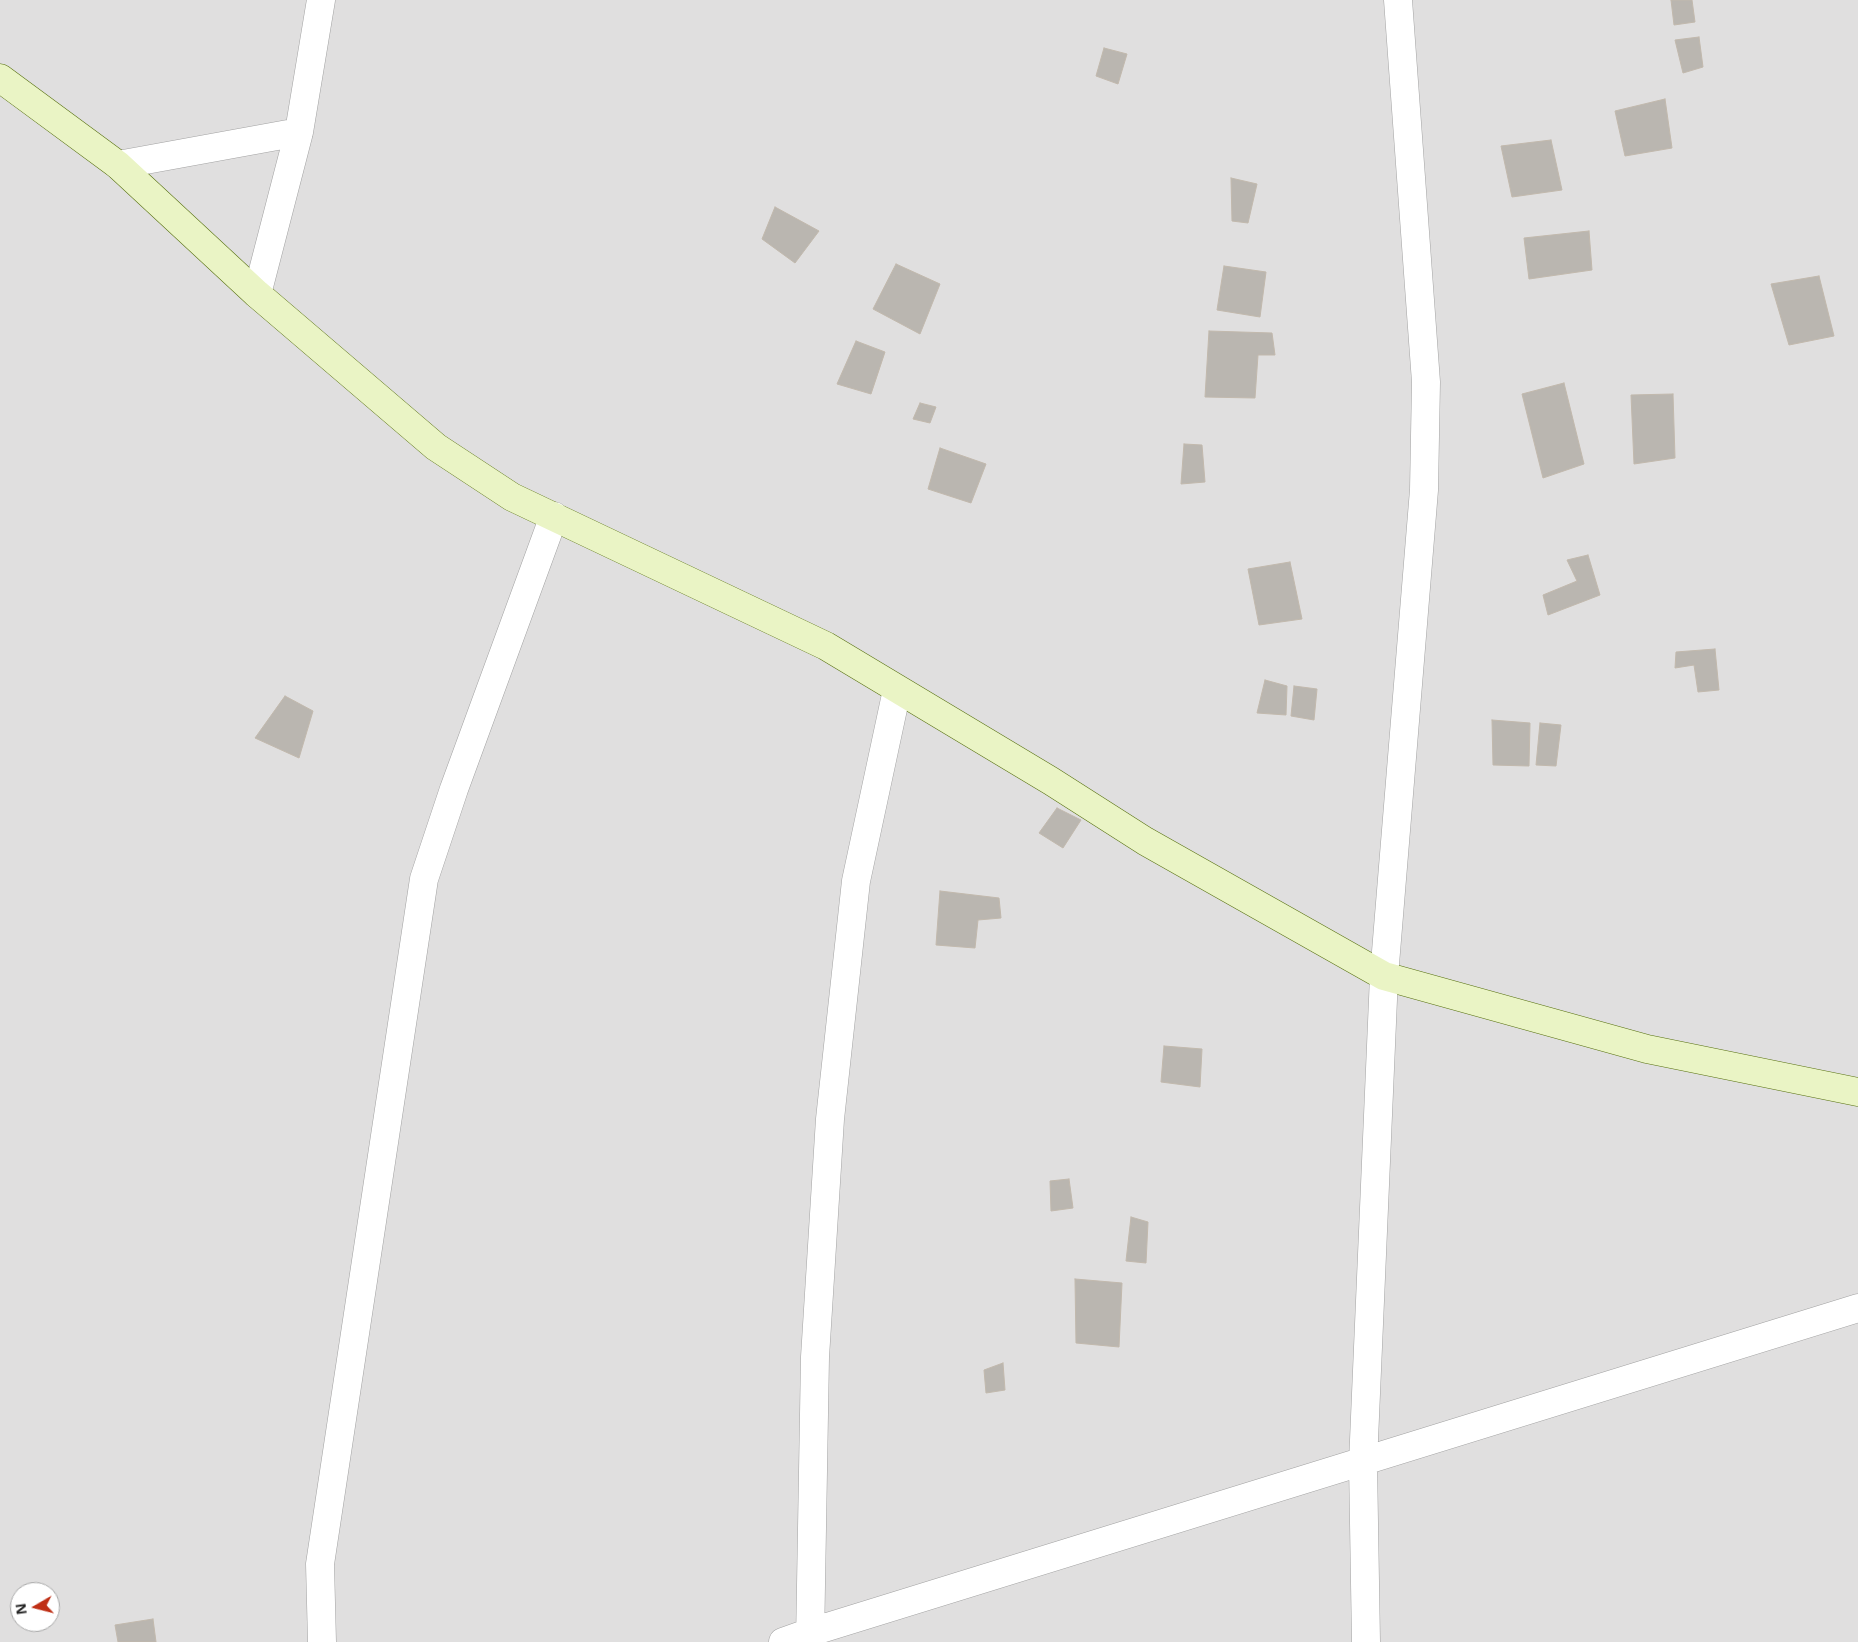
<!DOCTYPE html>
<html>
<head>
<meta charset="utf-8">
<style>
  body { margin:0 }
  #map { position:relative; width:1858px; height:1642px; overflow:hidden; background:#f1f0ea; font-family:"Noto Sans",sans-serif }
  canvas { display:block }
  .north { position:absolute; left:10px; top:1582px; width:50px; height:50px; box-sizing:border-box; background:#fff; border:1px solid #a7a7a7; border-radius:50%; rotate:262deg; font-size:14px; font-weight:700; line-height:20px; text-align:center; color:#222 }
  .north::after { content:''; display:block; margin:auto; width:18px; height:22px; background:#bf2f15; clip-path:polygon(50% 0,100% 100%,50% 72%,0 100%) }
</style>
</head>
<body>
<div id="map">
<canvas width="1858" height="1642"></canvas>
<div class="north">N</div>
</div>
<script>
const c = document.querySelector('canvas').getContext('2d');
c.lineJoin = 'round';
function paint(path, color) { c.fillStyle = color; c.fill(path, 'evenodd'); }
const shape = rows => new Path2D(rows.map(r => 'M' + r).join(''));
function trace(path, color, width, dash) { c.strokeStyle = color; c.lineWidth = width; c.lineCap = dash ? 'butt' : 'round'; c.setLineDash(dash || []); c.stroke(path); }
paint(shape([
  [0,0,1858,0,1858,1642,0,1642],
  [20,1592,50,1592,50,1622,20,1622]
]), '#e0dfdf');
const building = shape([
  [1671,0,1692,0,1695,22,1674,25,1671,0],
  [1699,37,1703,67,1683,73,1675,40,1699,37],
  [1104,48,1127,54,1118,84,1096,76,1104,48],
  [1665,99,1672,148,1625,156,1615,111,1665,99],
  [1551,140,1562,190,1512,197,1501,146,1551,140],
  [1231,178,1257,184,1248,223,1232,221,1231,178],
  [775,207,819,231,795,263,762,239,775,207],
  [1589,231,1592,270,1529,279,1524,238,1589,231],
  [896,264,940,284,920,334,873,309,896,264],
  [1224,266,1266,272,1260,317,1217,310,1224,266],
  [1819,276,1834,336,1789,345,1771,284,1819,276],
  [1209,331,1272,333,1275,355,1258,355,1255,398,1205,397,1209,331],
  [856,341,885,352,871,394,837,384,856,341],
  [1564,383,1584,464,1543,478,1522,394,1564,383],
  [1673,394,1675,458,1634,464,1631,395,1673,394],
  [920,403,936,407,930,423,913,419,920,403],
  [1184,444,1202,445,1205,482,1181,484,1184,444],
  [940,448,986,464,971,503,928,489,940,448],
  [1588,555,1600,595,1548,615,1543,595,1577,581,1567,560,1588,555],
  [1290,562,1302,619,1259,625,1248,569,1290,562],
  [1715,649,1719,690,1698,692,1694,665,1675,668,1676,652,1715,649],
  [1265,680,1287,686,1286,715,1257,713,1265,680],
  [1294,686,1317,689,1314,720,1291,716,1294,686],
  [285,696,313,711,299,758,255,738,285,696],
  [1492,720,1530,723,1529,766,1493,765,1492,720],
  [1540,723,1561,725,1556,766,1536,765,1540,723],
  [1057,808,1081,820,1063,848,1039,833,1057,808],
  [940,891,999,898,1001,918,978,920,975,948,936,945,940,891],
  [1164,1046,1202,1049,1200,1087,1161,1082,1164,1046],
  [1069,1179,1073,1208,1051,1211,1050,1181,1069,1179],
  [1131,1217,1148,1222,1146,1263,1126,1261,1131,1217],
  [1075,1279,1122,1283,1119,1347,1076,1343,1075,1279],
  [1003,1363,1005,1390,986,1393,984,1370,1003,1363],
  [153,1619,156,1642,118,1642,115,1625,153,1619]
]);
paint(building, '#bab6b0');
trace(building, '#c2b9ad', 1);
const street = shape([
  [118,165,299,132],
  [257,294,299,132,321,0],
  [322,1642,320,1564,424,879,454,789,554,516],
  [783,1642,811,1632,1858,1308],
  [810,1642,815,1357,830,1119,856,881,897,690],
  [1366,1642,1363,1463,1384,976,1424,490,1426,382,1398,0]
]);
const secondary = shape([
  [0,78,118,165,257,294,436,447,512,497,826,646,1051,781,1145,841,1384,976,1647,1049,1858,1092]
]);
trace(street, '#a3a3a3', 29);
trace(secondary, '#587111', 29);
trace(street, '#fff', 28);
trace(secondary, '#eaf4c5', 28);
</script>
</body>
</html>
